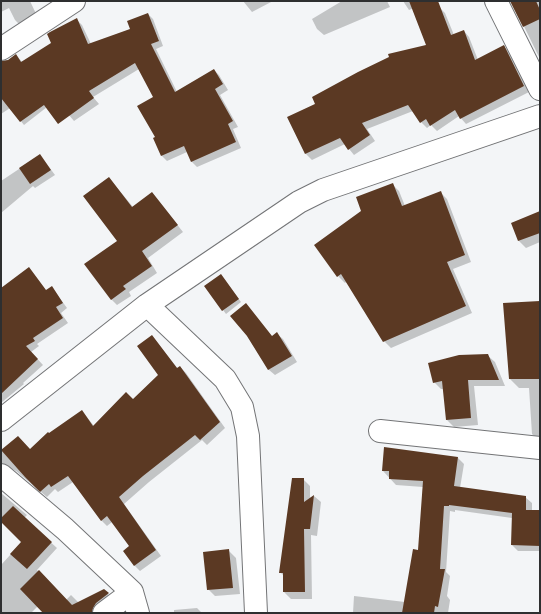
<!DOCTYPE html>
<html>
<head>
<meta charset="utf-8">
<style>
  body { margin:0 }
  #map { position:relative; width:541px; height:614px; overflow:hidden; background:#f3f5f7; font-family:"Nunito Sans",sans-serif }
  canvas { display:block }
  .frame { position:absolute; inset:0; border:2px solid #2e2f30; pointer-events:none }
</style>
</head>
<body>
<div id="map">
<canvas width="541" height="614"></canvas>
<div class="frame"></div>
</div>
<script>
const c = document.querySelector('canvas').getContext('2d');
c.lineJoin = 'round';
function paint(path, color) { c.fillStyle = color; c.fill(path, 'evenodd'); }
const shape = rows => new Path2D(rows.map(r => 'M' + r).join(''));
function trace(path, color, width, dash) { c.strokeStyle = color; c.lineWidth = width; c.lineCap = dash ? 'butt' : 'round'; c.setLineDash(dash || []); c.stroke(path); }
paint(shape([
  [1,1,30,1,38,18,21,26,15,20,9,8,1,12],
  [243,1,273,1,252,12],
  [342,1,387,1,390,7,324,35,317,29,312,19],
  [403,1,428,1,429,2,409,10],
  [514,1,540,1,540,59,512,2],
  [440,8,445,13,454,35,464,31,469,37,478,60,504,46,509,52,529,92,466,124,459,116,437,131,431,125,427,128,421,122,413,111,367,129,375,141,354,155,345,144,312,160,306,154,288,118,427,46],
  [148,14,153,19,163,46,156,49,177,92,214,70,219,75,228,90,220,95,238,127,233,129,241,148,197,167,192,162,187,152,167,161,162,156,154,139,157,138,154,98,139,69,93,97,99,104,74,121,56,100,24,125,10,108,1,114,1,63,8,61,16,55,23,63,53,43,77,20,82,25,91,44,131,29],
  [40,155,55,175,35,188,33,186,1,213,1,181],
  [109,178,133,207,152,193,183,232,148,258,157,273,129,292,131,296,117,305,111,299,118,241],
  [392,184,399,191,405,206,440,192,447,199,471,262,453,269,472,313,391,348,384,341,347,281,345,283,338,276,362,211],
  [540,212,540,242,526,248,519,241,512,223],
  [29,268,46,291,51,288,56,293,67,308,61,313,68,323,37,344,39,346,31,352,43,365,23,383,24,384,1,403,1,286,2,288],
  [224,279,241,302,226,314,223,310],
  [540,302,540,442,532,434,529,388,519,388,510,379],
  [277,334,283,339,297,362,275,375,269,370,247,336,272,337],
  [152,336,178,369,180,367,186,373,225,428,207,445,202,440,149,482,124,504,161,556,140,571,134,565,130,546,112,522,107,526,101,520,73,482,58,492,55,489,47,497,16,471,10,468,1,470,1,452,18,437,30,450,82,411,94,426,133,400,160,375],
  [487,355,495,362,505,386,474,386,478,425,454,427,447,420,444,389,441,389,434,382],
  [458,458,464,464,460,488,525,497,532,503,532,511,540,511,540,551,518,551,512,545,512,518,455,510,455,512,450,511,446,572,450,576,447,596,450,600,448,613,353,613,354,596,405,602,419,551,423,487,396,485,383,471],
  [303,479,310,486,310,498,314,496,321,502,317,536,311,535,312,599,291,599,284,592,284,576,280,572],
  [1,493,21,510,27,515,24,518,57,548,37,570,66,600,71,595,79,603,104,590,114,600,99,613,44,613,38,606,31,613,1,613,1,565,22,542,1,521],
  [229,551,236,558,240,594,215,596,208,589],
  [197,608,202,613,174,613,174,610],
  [273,612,299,612,300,613,273,613]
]), '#0003');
paint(shape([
  [409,1,438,1,451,35,464,30,475,60,504,45,524,86,460,119,455,110,430,126,426,119,420,123,408,105,362,123,370,135,348,150,340,138,305,154,287,117,315,104,312,97,358,72,389,57,388,54,426,45],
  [510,1,536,1,540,10,540,19,523,27],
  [148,13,159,41,151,44,175,92,214,69,223,84,215,89,233,121,228,124,236,142,191,162,184,146,161,156,153,138,155,137,137,106,153,97,135,63,89,91,94,98,58,124,44,105,20,122,1,98,1,61,8,60,16,54,21,62,51,43,47,34,50,32,77,18,88,44,130,29,127,21],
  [40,154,51,170,30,184,19,168],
  [109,177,132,207,152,192,178,225,142,251,152,266,123,286,126,289,111,300,84,264,117,241,83,196],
  [393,183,402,206,441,191,465,255,447,262,466,306,383,342,341,274,337,277,314,245,361,211,356,197],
  [540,211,540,233,518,241,511,223],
  [29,267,46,290,52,286,63,303,56,307,63,318,33,338,35,341,26,346,38,359,1,394,1,288],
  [221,274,239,299,222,311,204,286],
  [540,301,540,379,509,379,503,303],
  [246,303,272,336,277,332,292,356,268,370,247,336,230,316],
  [152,335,177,368,180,366,220,422,200,440,195,435,143,476,119,497,156,550,134,566,123,551,129,546,107,516,101,521,68,476,51,487,49,484,40,492,25,477,1,450,18,436,30,449,48,432,49,433,82,410,93,426,126,392,133,399,158,375,137,346],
  [488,354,499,380,468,380,471,418,446,420,442,381,433,383,428,363,459,355],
  [384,447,458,457,454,486,526,496,526,510,540,510,540,546,511,545,512,513,449,505,449,506,444,506,440,569,445,569,438,607,435,606,434,613,402,613,413,549,418,550,423,481,389,479,389,471,382,471],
  [292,478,304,478,304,502,314,495,310,529,304,529,305,592,283,592,283,573,279,573],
  [13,506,52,542,27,569,10,554,21,542,1,522,1,518],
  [229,549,233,588,207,590,203,552],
  [39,570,72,605,104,589,109,593,96,603,93,608,92,613,43,613,20,589]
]), '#5b3923');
const minor = shape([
  [496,1,540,89],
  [1,49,74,1],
  [147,305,225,379,242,407,248,436,256,613],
  [1,420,147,305,299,202,323,190,540,116],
  [380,431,540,448],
  [1,475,65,529,132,592,138,613],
  [104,613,132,592]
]);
trace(minor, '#737476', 24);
trace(minor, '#fff', 22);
</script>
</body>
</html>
